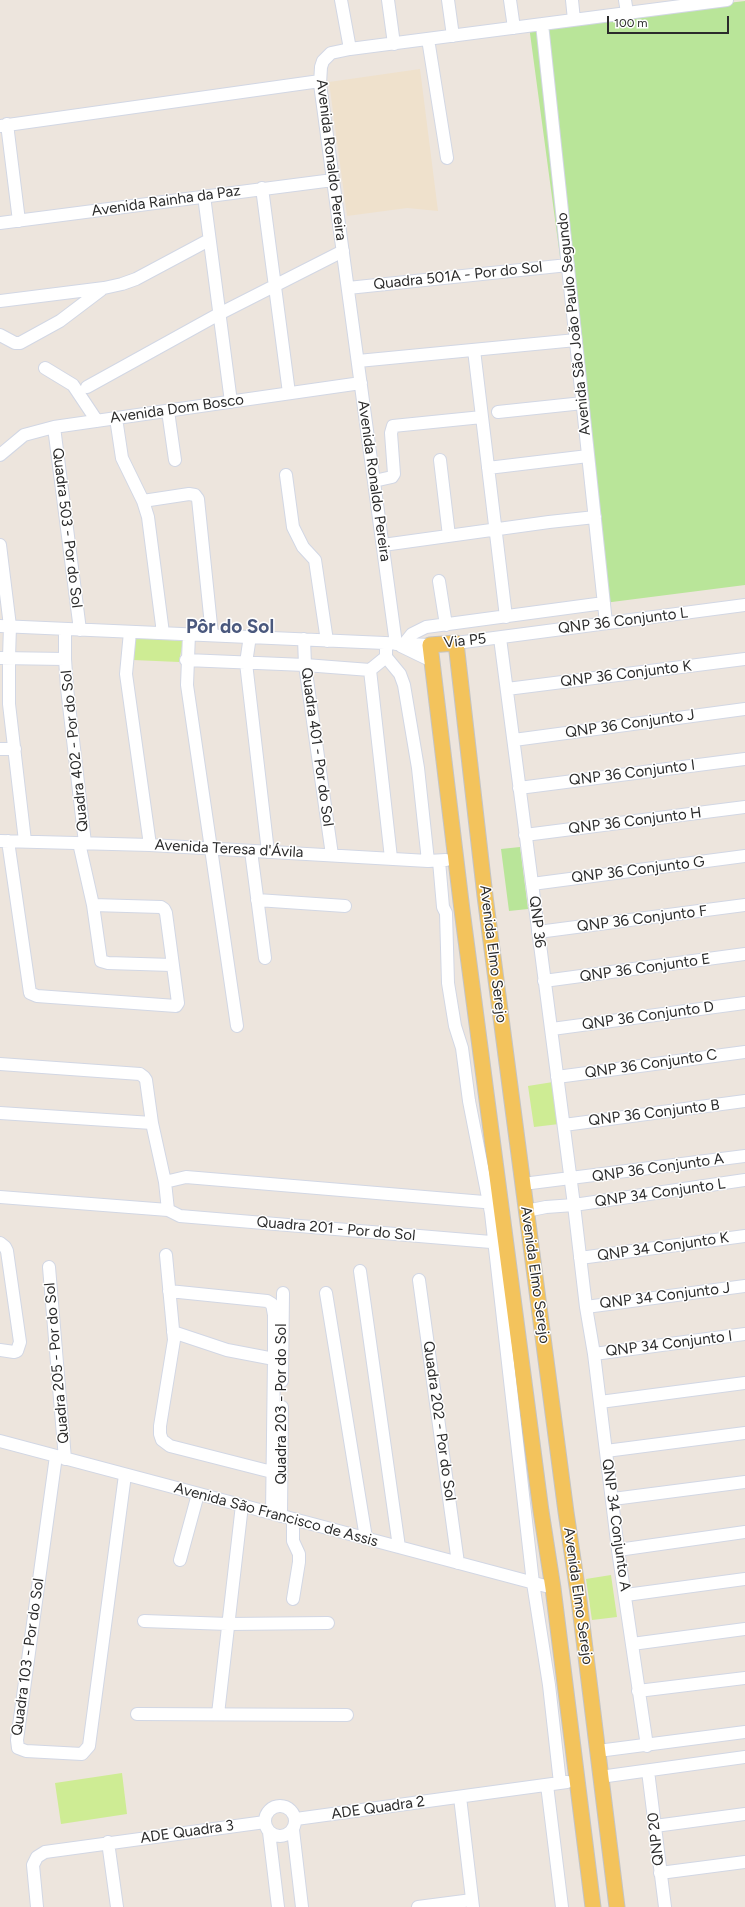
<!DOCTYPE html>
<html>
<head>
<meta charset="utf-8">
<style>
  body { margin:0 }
  #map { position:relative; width:745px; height:1907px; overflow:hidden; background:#ede5dd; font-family:Figtree,sans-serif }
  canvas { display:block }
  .scale { position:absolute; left:607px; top:16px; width:122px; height:18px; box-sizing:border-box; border:2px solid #2b2b2b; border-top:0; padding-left:5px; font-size:12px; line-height:14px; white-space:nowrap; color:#2b2b2b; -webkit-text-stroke:3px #fff; paint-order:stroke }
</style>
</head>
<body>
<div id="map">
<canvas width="745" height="1907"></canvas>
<div class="scale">100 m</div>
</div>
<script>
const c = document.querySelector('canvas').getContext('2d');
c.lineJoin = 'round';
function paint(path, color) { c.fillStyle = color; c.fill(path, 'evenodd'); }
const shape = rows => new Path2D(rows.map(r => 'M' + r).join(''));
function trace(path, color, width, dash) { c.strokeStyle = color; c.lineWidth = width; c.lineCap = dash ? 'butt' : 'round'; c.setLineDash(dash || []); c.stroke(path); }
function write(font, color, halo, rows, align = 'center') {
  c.font = font + ' Figtree,sans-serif'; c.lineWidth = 3; c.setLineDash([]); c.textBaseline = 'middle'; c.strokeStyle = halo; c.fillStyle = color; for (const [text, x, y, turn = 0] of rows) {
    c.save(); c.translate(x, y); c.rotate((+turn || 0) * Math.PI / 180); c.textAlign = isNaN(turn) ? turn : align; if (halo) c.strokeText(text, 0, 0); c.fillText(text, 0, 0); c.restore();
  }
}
paint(shape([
  [420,69,438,211,407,208,347,216,329,82]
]), '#efe1cc');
paint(shape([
  [745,1,745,585,604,603,595,517,529,26],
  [520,847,528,909,509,911,501,849]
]), '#b9e599');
paint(shape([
  [136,638,183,641,179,662,133,660],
  [553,1082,559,1124,534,1127,528,1086],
  [611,1575,617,1617,592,1620,586,1579],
  [122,1773,127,1814,61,1824,55,1783]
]), '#ceec94');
const minor = shape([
  [341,0,350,49],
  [388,0,394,44],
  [448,0,453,36],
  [510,0,514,28],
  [572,0,574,20],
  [625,0,627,13],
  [542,24,606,623],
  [428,39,447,158],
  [7,124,19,221],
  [0,126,320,81],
  [262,188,289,393],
  [204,196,231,402],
  [0,223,333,180],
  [348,288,568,265],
  [0,301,104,288,122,284,136,279,209,240],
  [0,335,15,343,20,343,60,321,101,290],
  [474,350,506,617],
  [358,361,576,340],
  [45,368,73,385,97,421],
  [87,387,219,314,343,251],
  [168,411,175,460],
  [498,412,583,403],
  [116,418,122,458,143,501,148,517,163,633],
  [54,427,80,630],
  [0,455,24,435,54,427,361,383],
  [440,460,449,536],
  [488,468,588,456],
  [286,475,293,527,303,547,315,560,327,641],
  [374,481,392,477,394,474,391,433,393,426,482,417],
  [143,501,189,494,195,495,198,499,212,635],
  [0,545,10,626,9,658,9,704,25,841],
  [383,545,549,522,595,517],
  [439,581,446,625],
  [0,626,430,645],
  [65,629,65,659,67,688,85,843],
  [130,632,126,674,150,845],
  [189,634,187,685,237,1026],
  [250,636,246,663,268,852],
  [500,638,574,1205,586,1307,594,1354,618,1550,647,1746],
  [304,639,305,665,332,855],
  [456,643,745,605],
  [386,644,386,657,400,674,404,685,418,768,428,861],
  [396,644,320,84,321,67,323,61,331,53,350,49,727,0],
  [404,644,412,634,426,627,604,603],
  [401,646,432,661],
  [0,658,65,659],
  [186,660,305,665,370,670,386,657],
  [370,670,391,858],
  [507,689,745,659],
  [514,740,745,709],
  [0,749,15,749],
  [519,788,745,759],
  [525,835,745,807],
  [0,841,150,845,428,861,446,860],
  [8,841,30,993,37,996,176,1006,178,1003,166,913,164,909,161,907,93,905],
  [79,843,93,905,101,961,108,963,172,965],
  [251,851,265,958],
  [439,861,443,907,446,913,448,983,455,1026,462,1048,469,1101,491,1213,533,1583,549,1685,560,1783],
  [532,884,745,856],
  [257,900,345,906],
  [538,932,745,905],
  [544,981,745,954],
  [552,1029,745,1003],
  [0,1064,140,1074,144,1077,146,1080,152,1123,165,1182,168,1210],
  [557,1077,745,1052],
  [0,1113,152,1123],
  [564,1125,745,1101],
  [165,1182,186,1177,496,1203],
  [523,1184,745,1156],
  [0,1197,168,1210,180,1216,503,1243],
  [526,1211,546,1207,574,1205,745,1180],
  [0,1243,5,1247,7,1251,20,1342,17,1351,14,1352,0,1350],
  [166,1255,174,1340,160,1426,160,1434,162,1440,170,1446,272,1472],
  [580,1258,745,1236],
  [49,1267,65,1459],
  [360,1271,399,1547],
  [419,1280,458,1563],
  [169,1291,267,1301,272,1304,274,1315,274,1359,272,1513],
  [326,1293,366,1538],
  [586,1307,745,1286],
  [173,1332,227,1350,274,1359],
  [594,1354,745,1334],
  [282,1381,283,1293],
  [600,1402,745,1383],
  [0,1441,553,1588],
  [606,1451,745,1433],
  [56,1456,17,1740,18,1748,26,1751,82,1754,89,1746,125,1475],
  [613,1499,745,1482],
  [281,1516,282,1407],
  [293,1519,293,1541,299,1554,299,1562,293,1599],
  [618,1550,745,1532],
  [180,1560,198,1494],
  [626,1595,745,1579],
  [144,1621,228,1624,328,1623],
  [632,1644,745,1629],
  [638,1691,745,1678],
  [137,1714,347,1715],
  [218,1714,242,1505],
  [598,1751,745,1732],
  [648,1771,665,1907],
  [600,1777,745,1757],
  [547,1785,562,1907],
  [460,1797,473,1907],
  '265 1821a15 15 0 1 1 30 0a15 15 0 1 1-30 0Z',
  [296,1819,567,1782],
  [655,1826,745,1814],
  [293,1830,302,1907],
  [269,1832,278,1907],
  [108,1842,117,1907],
  [660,1873,745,1862],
  [37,1907,33,1865,37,1857,45,1852,265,1822],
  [418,1907,472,1900]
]);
const major = shape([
  [593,1907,553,1588,541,1511,462,910,430,645,456,643,485,896,566,1512,579,1600,617,1907]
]);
trace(minor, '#d2d7e4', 14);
trace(major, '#c4c4c4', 17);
trace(minor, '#fff', 12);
trace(major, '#f3c35c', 15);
write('15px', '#2b2b2b', '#fff', [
  ["Avenida Ronaldo Pereira",331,160,83],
  ["Avenida Rainha da Paz",166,201,-8],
  ["Quadra 501A - Por do Sol",458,276,-6],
  ["Avenida São João Paulo Segundo",574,324,-96],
  ["Avenida Dom Bosco",177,409,-8],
  ["Avenida Ronaldo Pereira",374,481,82],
  ["Quadra 503 - Por do Sol",67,528,83],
  ["QNP 36 Conjunto L",623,621,-7],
  ["Via P5",465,641,-6],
  ["QNP 36 Conjunto K",626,674,-7],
  ["QNP 36 Conjunto J",630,724,-8],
  ["Quadra 401 - Por do Sol",317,747,82],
  ["Quadra 402 - Por do Sol",75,751,-96],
  ["QNP 36 Conjunto I",632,773,-7],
  ["QNP 36 Conjunto H",635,821,-7],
  ["Avenida Teresa d'Ávila",229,849,3],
  ["QNP 36 Conjunto G",638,870,-7],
  ["QNP 36 Conjunto F",642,919,-7],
  ["QNP 36",537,922,83],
  ["Avenida Elmo Serejo",493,954,83],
  ["QNP 36 Conjunto E",645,968,-8],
  ["QNP 36 Conjunto D",648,1016,-8],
  ["QNP 36 Conjunto C",651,1064,-8],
  ["QNP 36 Conjunto B",654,1113,-7],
  ["QNP 36 Conjunto A",658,1168,-8],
  ["QNP 34 Conjunto L",660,1193,-8],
  ["Quadra 201 - Por do Sol",336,1229,5],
  ["QNP 34 Conjunto K",663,1247,-8],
  ["Avenida Elmo Serejo",535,1275,82],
  ["QNP 34 Conjunto J",665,1296,-7],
  ["QNP 34 Conjunto I",669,1344,-7],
  ["Quadra 205 - Por do Sol",57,1363,-95],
  ["Quadra 203 - Por do Sol",282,1404,-90],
  ["Quadra 202 - Por do Sol",439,1421,82],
  ["Avenida São Francisco de Assis",276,1515,15],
  ["QNP 34 Conjunto A",616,1525,82],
  ["Avenida Elmo Serejo",578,1596,82],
  ["Quadra 103 - Por do Sol",28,1657,-82],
  ["ADE Quadra 2",378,1808,-8],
  ["ADE Quadra 3",187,1832,-8],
  ["QNP 20",656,1839,-96]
]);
write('bold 19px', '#4a587d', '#fff', [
  ["Pôr do Sol",230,627]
]);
</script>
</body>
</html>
